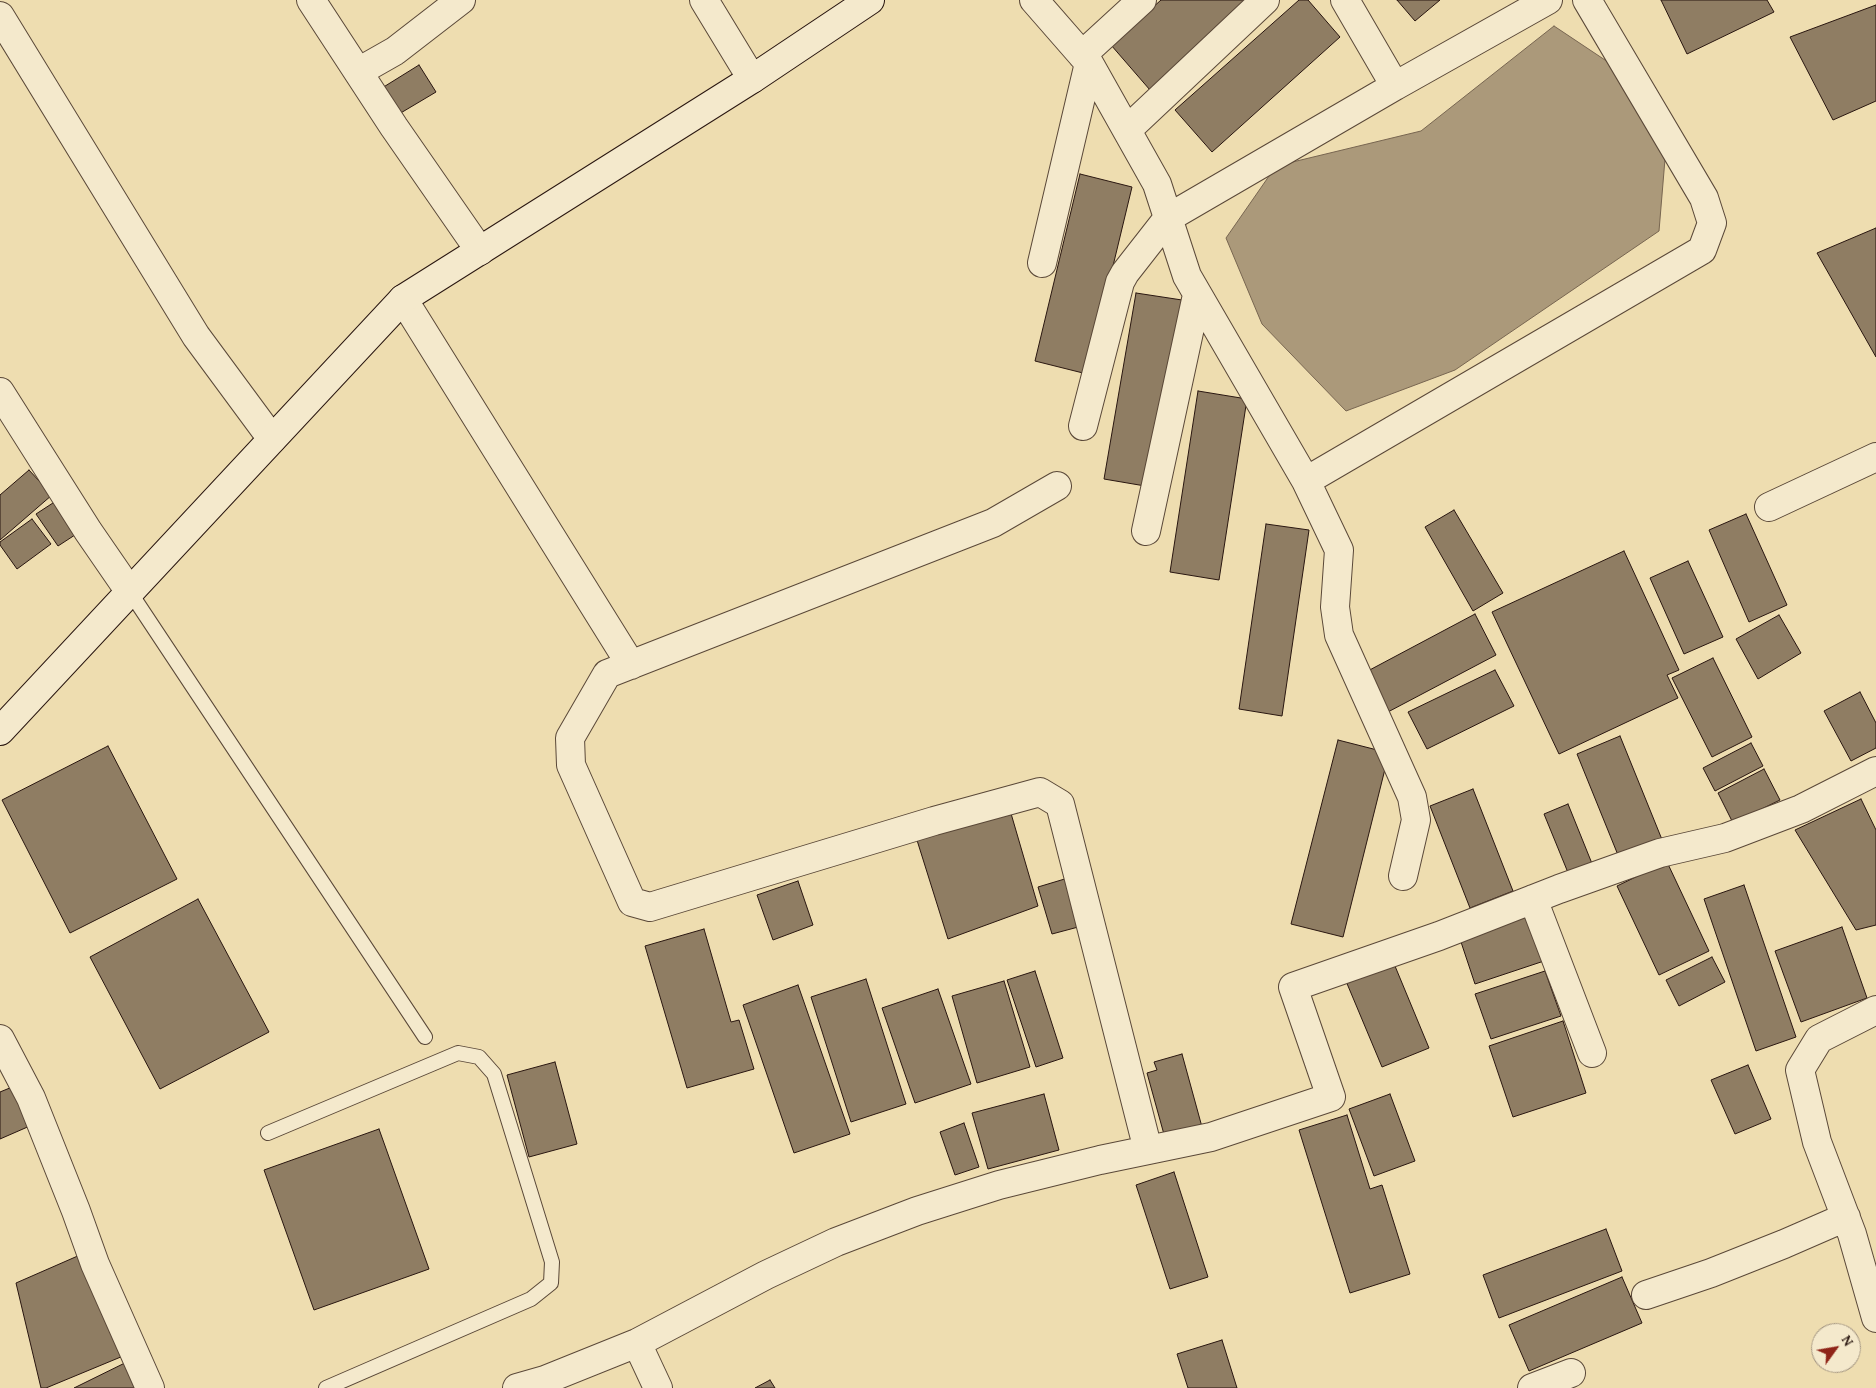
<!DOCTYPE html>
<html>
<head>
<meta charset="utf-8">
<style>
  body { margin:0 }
  #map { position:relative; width:1876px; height:1388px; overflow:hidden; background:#eeddb0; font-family:"Gentium Book Plus",serif }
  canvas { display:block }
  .north { position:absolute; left:1811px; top:1323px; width:50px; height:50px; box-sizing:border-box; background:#f4e9cc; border:1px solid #a39581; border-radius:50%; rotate:58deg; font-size:14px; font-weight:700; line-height:20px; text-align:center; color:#291610 }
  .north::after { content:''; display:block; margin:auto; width:18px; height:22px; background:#8f2418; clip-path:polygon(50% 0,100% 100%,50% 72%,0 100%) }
</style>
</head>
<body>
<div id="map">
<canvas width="1876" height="1388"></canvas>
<div class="north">N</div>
</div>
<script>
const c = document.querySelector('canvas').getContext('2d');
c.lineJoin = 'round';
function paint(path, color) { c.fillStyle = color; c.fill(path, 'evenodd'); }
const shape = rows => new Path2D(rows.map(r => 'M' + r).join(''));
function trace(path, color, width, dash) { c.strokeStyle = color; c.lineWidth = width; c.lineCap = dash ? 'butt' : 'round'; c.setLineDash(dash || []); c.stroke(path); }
const water = shape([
  [1554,26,1617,68,1666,147,1659,231,1455,370,1346,411,1262,324,1226,238,1276,166,1421,131,1554,26]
]);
paint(water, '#ab997a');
trace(water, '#776550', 1);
const building = shape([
  [1161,0,1250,0,1150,90,1111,45,1161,0],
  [1299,0,1308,0,1340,37,1212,152,1175,110,1299,0],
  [1397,0,1440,0,1415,21,1397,0],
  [1661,0,1767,0,1774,12,1687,54,1661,0],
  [1876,5,1876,101,1833,120,1790,37,1876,5],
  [419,65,436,92,399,114,382,88,419,65],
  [1080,174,1132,187,1087,374,1035,361,1080,174],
  [1876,228,1876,357,1817,253,1876,228],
  [1136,293,1182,300,1151,487,1104,479,1136,293],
  [1198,391,1247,399,1219,580,1170,572,1198,391],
  [29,470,52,495,0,540,0,495,29,470],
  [56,501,78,533,58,546,36,514,56,501],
  [1454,510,1503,593,1473,611,1425,527,1454,510],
  [1746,514,1787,605,1749,622,1709,530,1746,514],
  [32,519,51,544,17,569,0,545,0,542,32,519],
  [1266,524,1309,530,1282,716,1239,709,1266,524],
  [1624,551,1679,670,1667,675,1678,698,1559,754,1492,612,1624,551],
  [1688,561,1723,637,1684,654,1650,578,1688,561],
  [1475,614,1496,655,1386,713,1364,673,1475,614],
  [1779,615,1801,653,1758,679,1736,639,1779,615],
  [1713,658,1752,737,1712,757,1672,678,1713,658],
  [1495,670,1514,706,1427,749,1408,712,1495,670],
  [1860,692,1876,723,1876,748,1851,761,1824,711,1860,692],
  [1620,736,1663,842,1620,860,1577,754,1620,736],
  [1338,740,1389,753,1343,937,1291,924,1338,740],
  [1751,743,1763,766,1715,791,1703,768,1751,743],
  [108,746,177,879,70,933,2,800,108,746],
  [1764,769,1780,800,1733,823,1718,793,1764,769],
  [1473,789,1513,891,1470,908,1430,806,1473,789],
  [1861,799,1876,830,1876,925,1856,930,1795,830,1861,799],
  [1568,804,1595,871,1571,880,1544,814,1568,804],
  [1010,810,1038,906,948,939,916,837,1010,810],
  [1667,862,1709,951,1659,975,1617,886,1667,862],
  [1068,878,1082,926,1052,934,1038,887,1068,878],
  [798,881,813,925,773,940,757,895,798,881],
  [1744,885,1796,1037,1756,1051,1704,899,1744,885],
  [198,899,269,1032,160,1089,90,957,198,899],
  [1527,912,1544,961,1475,984,1459,936,1527,912],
  [1842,927,1867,998,1801,1022,1775,951,1842,927],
  [704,929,731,1022,739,1020,754,1069,687,1088,645,946,704,929],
  [1390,954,1429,1048,1382,1067,1343,974,1390,954],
  [1712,957,1725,982,1679,1006,1666,980,1712,957],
  [1035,971,1063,1058,1036,1067,1007,980,1035,971],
  [1545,971,1561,1016,1491,1039,1475,994,1545,971],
  [866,979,906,1104,851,1122,811,997,866,979],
  [1004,981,1030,1067,977,1083,952,996,1004,981],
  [798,985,850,1134,794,1153,743,1005,798,985],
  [938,989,971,1084,915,1103,882,1008,938,989],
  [1563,1021,1586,1093,1513,1117,1489,1046,1563,1021],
  [1182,1054,1202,1127,1165,1138,1147,1073,1157,1070,1154,1062,1182,1054],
  [555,1062,577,1144,529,1157,507,1075,555,1062],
  [1748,1065,1771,1119,1735,1134,1711,1080,1748,1065],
  [22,1083,39,1122,0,1139,0,1092,22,1083],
  [1044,1094,1059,1150,988,1169,972,1113,1044,1094],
  [1390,1094,1415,1161,1374,1176,1349,1109,1390,1094],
  [1347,1115,1370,1189,1382,1185,1410,1274,1350,1293,1299,1130,1347,1115],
  [964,1123,979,1167,955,1175,940,1132,964,1123],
  [379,1129,429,1269,314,1310,264,1170,379,1129],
  [1174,1172,1208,1277,1170,1289,1136,1185,1174,1172],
  [1606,1229,1622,1271,1499,1318,1483,1275,1606,1229],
  [80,1255,128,1354,46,1388,41,1388,16,1283,80,1255],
  [1622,1277,1642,1323,1529,1371,1509,1325,1622,1277],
  [1222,1340,1237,1388,1188,1388,1177,1354,1222,1340],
  [133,1359,147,1388,74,1388,133,1359],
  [770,1380,775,1388,755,1388,770,1380]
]);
paint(building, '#8f7d63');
trace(building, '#291610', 1);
const lane = shape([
  [130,592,425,1037],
  [268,1133,458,1053,479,1057,494,1074,552,1262,551,1283,531,1299,326,1388]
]);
const street = shape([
  [311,0,394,127,480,251],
  [704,0,752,79],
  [1034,0,1089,63,1157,184,1187,276,1306,481,1702,250,1712,223,1704,198,1587,0],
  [1345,0,1395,86,1548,0],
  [0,16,196,336,272,439],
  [1082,55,1142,0],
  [358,72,395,51,461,0],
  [1127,130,1265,0],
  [1042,263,1089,63],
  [403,299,631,665],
  [0,392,88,531,130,592],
  [1083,426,1120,282,1125,273,1168,218,1395,86],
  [1306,481,1339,550,1335,607,1339,635,1412,797,1416,820,1403,876],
  [1057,486,993,523,607,674,570,738,571,765,632,902,650,907,934,821,1040,792,1060,804,1148,1150],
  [1769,507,1876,457],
  [1146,531,1197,295],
  [1533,899,1592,1053],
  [1876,1010,1819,1039,1800,1070,1817,1142,1852,1234,1876,1318],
  [0,1039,31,1098,76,1211,95,1264,150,1388],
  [1646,1295,1711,1273,1784,1244,1846,1217],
  [637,1343,658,1388],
  [517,1388,545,1380,637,1343,766,1275,836,1242,917,1211,999,1185,1100,1160,1211,1137,1331,1097,1293,987,1439,936,1559,889,1660,853,1725,838,1801,809,1876,771],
  [1532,1388,1571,1373]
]);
const secondary = shape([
  [0,731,403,299,752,79,870,0]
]);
trace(lane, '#5a4838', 16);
trace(street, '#5a4838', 30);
trace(secondary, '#291610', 30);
trace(lane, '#f4e9cc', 14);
trace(street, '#f4e9cc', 28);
trace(secondary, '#f4e9cc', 28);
</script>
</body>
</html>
